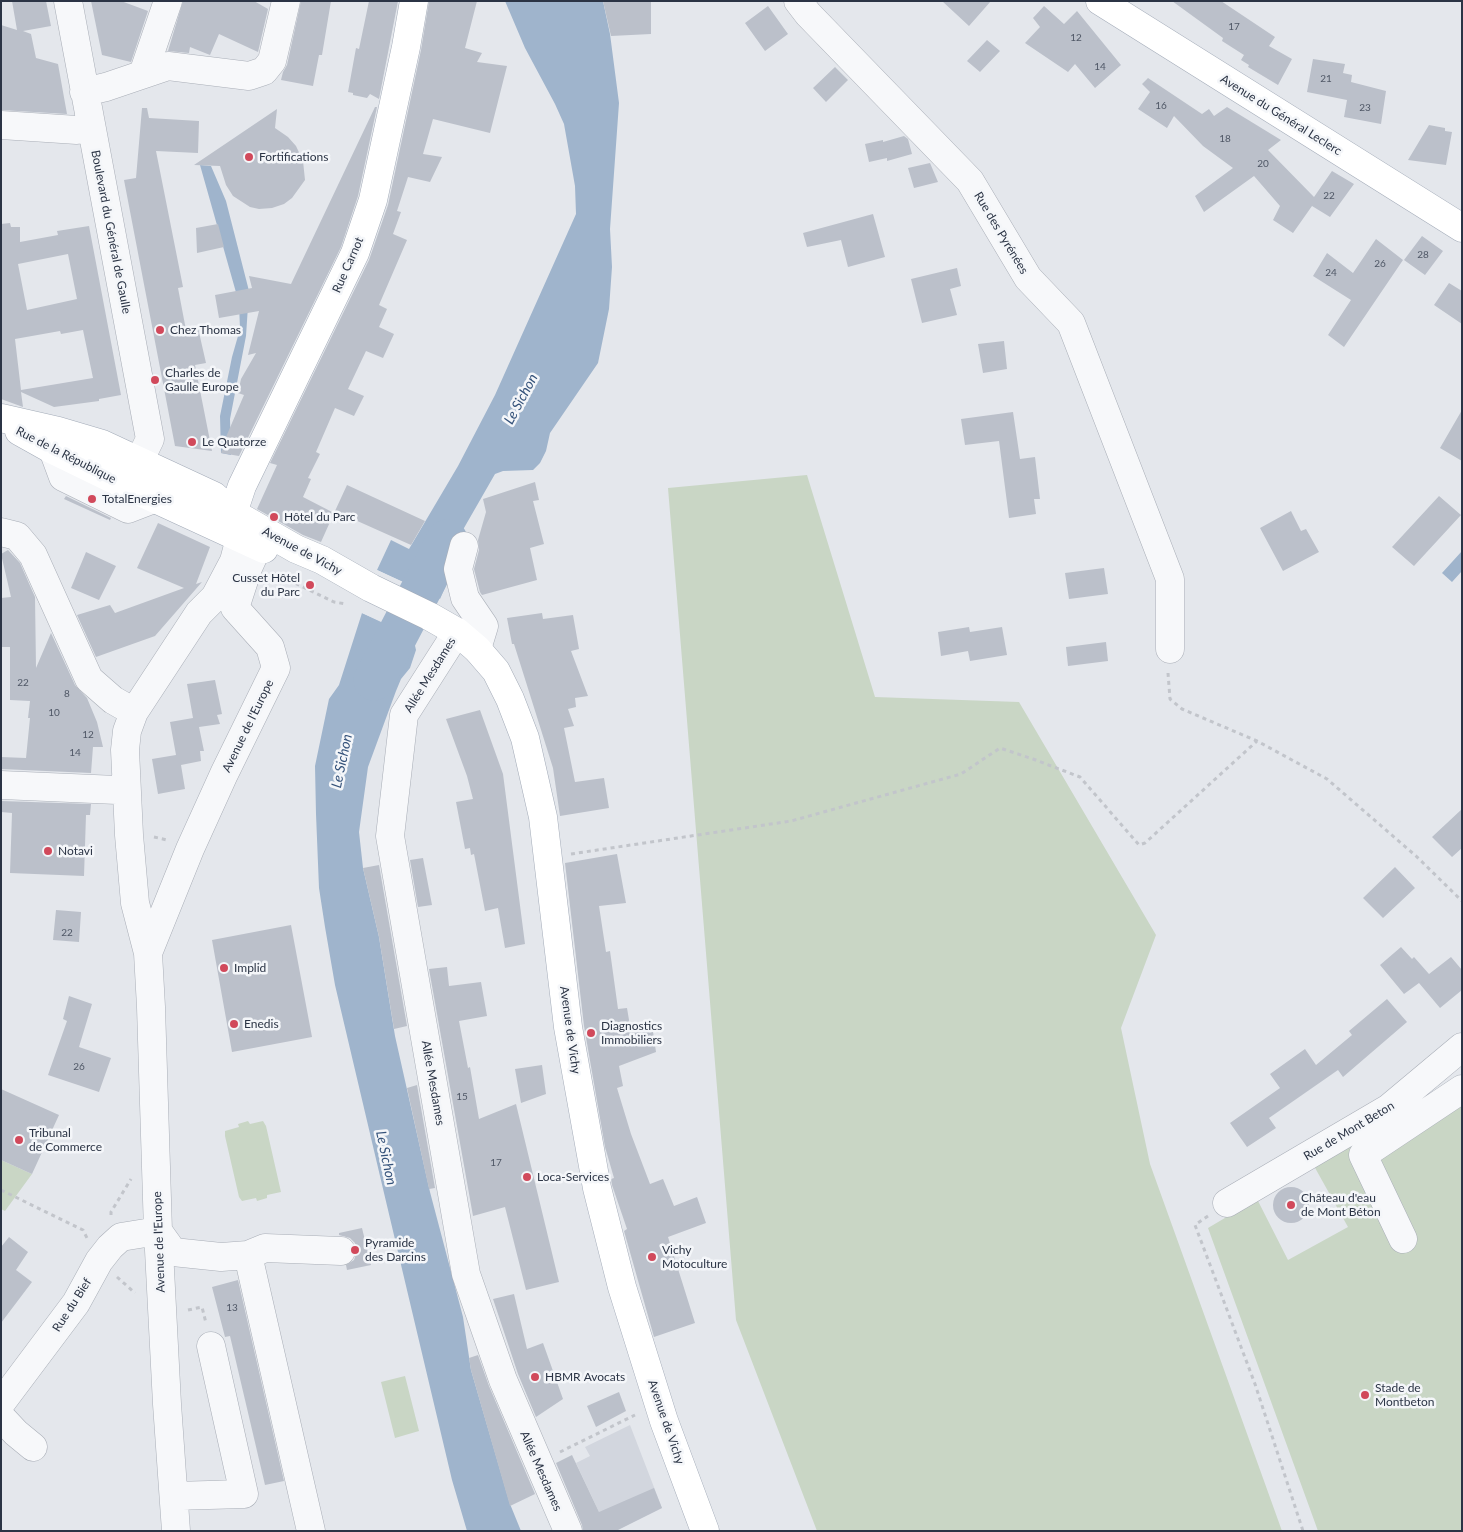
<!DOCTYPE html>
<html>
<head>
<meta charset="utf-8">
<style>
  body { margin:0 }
  #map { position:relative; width:1463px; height:1532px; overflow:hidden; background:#e4e7ec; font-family:Lato,sans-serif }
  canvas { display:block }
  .frame { position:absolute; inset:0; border:2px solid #2b3445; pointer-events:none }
</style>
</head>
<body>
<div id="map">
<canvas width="1463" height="1532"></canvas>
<div class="frame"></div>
</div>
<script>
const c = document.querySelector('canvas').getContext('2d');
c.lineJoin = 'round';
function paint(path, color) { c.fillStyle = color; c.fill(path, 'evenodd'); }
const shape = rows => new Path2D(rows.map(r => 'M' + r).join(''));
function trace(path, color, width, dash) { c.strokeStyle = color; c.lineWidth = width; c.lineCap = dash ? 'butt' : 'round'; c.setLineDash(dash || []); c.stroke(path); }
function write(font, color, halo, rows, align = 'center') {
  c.font = font + ' Lato,sans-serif'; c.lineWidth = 5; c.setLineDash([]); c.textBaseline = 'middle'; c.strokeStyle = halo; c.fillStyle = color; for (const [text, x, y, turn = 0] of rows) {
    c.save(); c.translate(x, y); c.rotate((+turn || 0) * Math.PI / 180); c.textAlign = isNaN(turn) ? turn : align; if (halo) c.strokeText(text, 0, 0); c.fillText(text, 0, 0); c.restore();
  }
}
paint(shape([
  [630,1425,662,1508,615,1531,608,1531,576,1463,590,1456,585,1447]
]), '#d2d6de');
paint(shape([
  [807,475,875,697,1019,702,1156,935,1121,1028,1150,1164,1282,1531,817,1531,736,1320,668,488],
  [1462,1078,1462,1531,1318,1531,1208,1228,1257,1199,1288,1260,1348,1227,1314,1166],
  [248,1121,250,1124,263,1121,266,1126,281,1192,267,1195,267,1198,257,1201,256,1198,242,1201,239,1197,225,1136,225,1131,239,1127,238,1124],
  [1,1160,32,1174,5,1211,1,1209],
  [405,1376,419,1431,395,1438,381,1382]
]), '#c9d6c5');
paint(shape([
  [505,1,603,1,610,34,619,103,610,229,612,267,609,309,598,363,550,433,546,451,540,463,533,470,503,471,495,474,437,575,448,581,440,599,377,570,391,540,409,549,458,466,495,395,576,214,575,186,564,124,555,104,525,48],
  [200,165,211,166,226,201,249,291,246,336,230,419,231,455,221,453,220,416,232,357,240,329,239,303],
  [1462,551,1462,571,1452,582,1442,573],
  [362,613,410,634,413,637,416,650,410,668,401,679,396,691,368,767,359,832,363,868,379,937,395,1036,430,1192,463,1317,471,1370,510,1504,521,1531,467,1531,452,1480,384,1193,335,985,325,927,319,888,316,814,315,766,329,699,339,685]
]), '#9fb4cc');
paint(shape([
  [377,570,392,577,440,599,439,601,391,579,376,573],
  [363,611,411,632,415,635,413,637,362,613]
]), '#e4e7ec');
trace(shape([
  [374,680,447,540]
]), '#9fb4cc', 41);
paint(shape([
  [12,1,46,1,51,26,23,31,31,34,36,58,58,64,67,114,1,110,1,25,17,30],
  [91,1,121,1,148,11,131,62,102,55],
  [183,1,254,1,268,9,258,52,219,34,210,55,190,47,189,53,168,51],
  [301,1,331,1,322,55,319,55,313,86,281,80,283,72,287,65],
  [369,1,398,1,379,99,370,94,367,98,353,95,353,93,348,92,356,48,359,49],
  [429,1,477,1,465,48,482,53,477,62,507,66,490,133,433,119,423,154,442,157,430,182,408,177,397,211,401,212,393,234,407,240,379,305,387,309,379,327,394,334,383,358,366,351,348,389,364,396,354,416,335,408,316,452,320,454,308,478,311,479,303,497,334,513,321,542,303,535,257,509,277,465,270,463,369,260,388,205,421,50],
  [603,1,651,1,651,34,611,36],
  [942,1,991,1,969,26],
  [1172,1,1221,1,1275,37,1269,46,1292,59,1278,85,1248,67,1249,65,1241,60,1244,55,1222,41,1223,38],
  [768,6,788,34,765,51,745,23],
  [1044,6,1064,24,1077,11,1121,65,1095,88,1075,64,1068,72,1025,43,1040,27,1033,18],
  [987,40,1000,51,980,72,967,61],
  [1313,59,1345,64,1343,73,1352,75,1351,82,1386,91,1381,124,1344,117,1347,100,1307,92],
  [835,67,848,80,826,102,813,88],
  [1148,78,1202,114,1209,109,1214,116,1227,107,1281,140,1268,150,1314,197,1332,171,1354,184,1330,217,1312,206,1293,233,1273,220,1280,206,1254,176,1204,212,1195,196,1233,168,1203,146,1174,116,1167,128,1138,109,1150,92,1142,84],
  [375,107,377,107,358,196,341,247,239,456,221,453,226,437,244,395,238,393,241,379,256,353,248,355,259,311,219,318,215,295,252,288,249,276,291,284],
  [142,108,147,108,149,118,199,121,198,153,156,151,183,287,178,288,186,330,198,328,206,363,195,365,212,451,175,446,124,180,136,178],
  [277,109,275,128,288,137,296,146,303,161,305,180,292,198,284,204,272,208,259,209,250,207,233,196,226,185,220,166,194,165],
  [1429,125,1445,128,1445,131,1452,132,1446,165,1408,160],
  [904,136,908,139,912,154,887,161,887,158,869,162,865,144,883,140,883,142],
  [930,163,938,182,914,188,908,168],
  [873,214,885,257,848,267,841,240,807,247,803,233],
  [10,223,11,227,20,227,20,242,58,235,57,231,89,226,121,395,99,399,99,401,54,407,21,392,23,407,1,399,1,224],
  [68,254,77,299,27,310,18,264],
  [83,330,93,378,21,390,15,339,60,331,61,334],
  [218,224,224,247,197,253,196,228],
  [1422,236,1443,251,1425,275,1404,260],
  [1376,239,1403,260,1344,347,1328,335,1351,300,1313,276,1327,253,1353,273],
  [957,268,961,286,950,289,957,315,922,323,911,279],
  [1449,283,1462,291,1462,324,1434,305],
  [1004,341,1007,369,983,373,978,344],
  [1462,410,1462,461,1440,448],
  [1013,412,1020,459,1035,457,1040,499,1034,499,1036,514,1009,518,999,441,965,445,961,419],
  [535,482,539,500,533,501,544,544,530,548,537,580,482,595,480,592,474,569,479,550,478,540,486,512,483,499],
  [347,485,425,521,411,545,335,511],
  [66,496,111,518,110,520,64,499],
  [1439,496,1461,515,1414,566,1392,547],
  [1291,511,1301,531,1306,529,1319,552,1283,571,1260,528],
  [158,523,210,547,196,584,202,582,155,636,96,657,77,615,110,605,115,613,184,588,137,568],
  [8,550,20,563,35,597,36,668,51,633,75,685,87,698,97,722,103,747,93,747,91,773,1,769,1,757,26,758,30,718,28,718,30,701,10,700,10,647,2,647,1,598,11,597,1,554],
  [86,552,116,566,99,600,71,588],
  [1104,568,1108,594,1069,599,1065,573],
  [542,613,543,619,573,615,579,649,571,651,588,696,575,698,576,707,568,709,574,726,564,728,575,782,604,778,609,808,560,816,553,768,514,644,512,644,507,618],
  [969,627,970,632,1002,627,1007,655,970,661,968,651,941,656,938,632],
  [1106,642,1108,661,1068,666,1066,647],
  [215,680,222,714,217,715,220,724,199,727,204,751,200,751,201,761,181,765,185,789,158,794,152,759,176,755,170,722,193,718,187,684],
  [480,710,503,774,525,944,505,948,498,908,485,911,474,854,471,855,470,848,465,849,456,802,473,799,467,776,446,719],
  [1,801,91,804,90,815,86,815,84,876,10,873,12,813,1,812],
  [1462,809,1462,848,1452,857,1432,837],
  [617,854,626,903,599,906,606,952,610,951,618,1009,627,1008,631,1032,652,1025,656,1052,619,1066,623,1086,617,1088,631,1134,650,1184,663,1179,674,1206,697,1197,706,1223,668,1237,695,1323,654,1337,624,1231,627,1229,612,1185,611,1179,614,1178,605,1147,584,1026,565,863],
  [423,858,432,905,418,907,410,860],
  [379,865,407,1026,394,1029,379,937,363,868],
  [1395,867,1415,888,1383,918,1363,898],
  [56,910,81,912,79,942,53,940],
  [291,925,312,1037,232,1052,212,940],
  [1401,947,1412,959,1414,957,1429,974,1451,957,1462,970,1462,990,1440,1008,1419,983,1404,994,1380,965],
  [447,967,449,986,481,982,487,1016,459,1021,468,1068,470,1067,479,1119,516,1104,559,1282,526,1290,505,1207,473,1216,429,969],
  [69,996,92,1004,79,1047,111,1058,99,1092,48,1075,67,1021,63,1019],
  [1387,999,1407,1022,1343,1077,1338,1070,1269,1118,1276,1128,1247,1147,1230,1123,1280,1088,1270,1074,1305,1049,1316,1065,1352,1035,1349,1031],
  [542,1065,546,1094,521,1103,515,1069],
  [417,1085,435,1188,429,1189,407,1088],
  [1,1089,59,1115,32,1174,1,1160],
  '1273 1205a18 18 0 1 1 36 0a18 18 0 1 1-36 0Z',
  [362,1228,371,1265,347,1270,346,1265,354,1260,357,1251,355,1243,350,1238,339,1235,339,1233],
  [9,1237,28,1252,16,1270,32,1282,1,1323,1,1247],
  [238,1280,284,1481,265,1485,230,1336,225,1337,212,1287],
  [514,1294,527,1349,543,1343,563,1399,536,1417,518,1374,493,1299],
  [478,1355,489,1386,535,1494,510,1506,471,1370,469,1358],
  [619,1392,626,1411,596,1427,587,1406],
  [572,1455,599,1512,654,1488,662,1508,616,1531,583,1531,582,1525,556,1463]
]), '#bbc0ca');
const minor = shape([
  [68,1,150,439,129,482],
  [798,1,808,14,970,181,1028,278,1071,323,1170,579,1170,649],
  [143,74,168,1],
  [84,92,106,87,168,66,249,76,264,71,272,61,286,1],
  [1,125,77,130,91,128],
  [53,450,63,477,128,509,154,499],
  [1,532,17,536,33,555,89,679,113,700,134,712],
  [464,546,458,569,465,598,484,626,477,649],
  [457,632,404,715,390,836,466,1274,503,1380,568,1531],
  [1,785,117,790,127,793],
  [148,953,190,849,224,774,276,668,270,647,235,608,248,568,254,555],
  [1227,1203,1389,1108,1462,1047],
  [158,1231,173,1252,221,1257,248,1255,265,1248,341,1251],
  [1403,1239,1363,1155,1462,1089],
  [248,1255,311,1531],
  [1,1403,76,1303,99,1261,110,1247,121,1237,158,1231],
  [1,1417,16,1433,33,1447],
  [174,1496,244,1494,211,1346],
  [176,1531,167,1404,158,1231,151,1007,148,953,135,903,129,835,125,750,127,731,134,712,199,613,215,597,234,561,240,538,248,536,262,540]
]);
const major = shape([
  [1100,1,1462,228],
  [1,418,58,431,102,444,214,496,233,513,296,549,322,560,371,588,429,616,457,632,477,649,496,671,510,699,525,738,543,817,568,1027,597,1188,622,1287,664,1421,705,1531],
  [19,431,53,450,127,486,264,549],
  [233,513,242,486,355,253,373,200,406,47,414,1]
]);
trace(minor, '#a9aeb7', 29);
trace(major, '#a3abb8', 29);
trace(shape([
  [274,573,334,602,346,604],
  [1168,673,1170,699,1182,709,1257,741,1327,779,1416,856,1462,901],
  [154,837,167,840],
  [571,854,791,821,961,774,1000,748,1033,759,1080,777,1139,845,1145,843,1257,741],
  [1,1190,83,1230,87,1238],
  [111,1215,111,1212,131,1179],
  [1208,1216,1195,1225,1255,1384,1303,1531],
  [117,1277,135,1293],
  [188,1310,202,1307,206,1323],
  [560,1452,635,1415]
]), '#c2c5cb', 3, [4, 4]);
trace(minor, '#f7f8fa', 28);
trace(major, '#fff', 28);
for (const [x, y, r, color] of [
  [249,157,5,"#d1495b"],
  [160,330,5,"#d1495b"],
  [155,380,5,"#d1495b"],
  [192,442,5,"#d1495b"],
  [92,499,5,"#d1495b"],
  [274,517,5,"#d1495b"],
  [310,585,5,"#d1495b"],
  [48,851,5,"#d1495b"],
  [224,968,5,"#d1495b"],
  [234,1024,5,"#d1495b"],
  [591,1033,5,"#d1495b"],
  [19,1140,5,"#d1495b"],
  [527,1177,5,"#d1495b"],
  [1291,1205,5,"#d1495b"],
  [355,1250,5,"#d1495b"],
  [652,1257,5,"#d1495b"],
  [535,1377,5,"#d1495b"],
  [1365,1395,5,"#d1495b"]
]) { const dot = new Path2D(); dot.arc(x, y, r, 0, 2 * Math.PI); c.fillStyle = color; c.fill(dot); trace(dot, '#f4f6f9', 2); }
write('10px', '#4f5766', null, [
  ["17",1234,27],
  ["12",1076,38],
  ["14",1100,67],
  ["21",1326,79],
  ["16",1161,106],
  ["23",1365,108],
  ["18",1225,139],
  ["20",1263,164],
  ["22",1329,196],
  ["28",1423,255],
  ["26",1380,264],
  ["24",1331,273],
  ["22",23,683],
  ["8",67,694],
  ["10",54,713],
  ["12",88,735],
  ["14",75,753],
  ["22",67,933],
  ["26",79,1067],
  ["15",462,1097],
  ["17",496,1163],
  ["13",232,1308]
]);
write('12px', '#2b3445', '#f4f6f9', [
  ["Avenue du Général Leclerc",1281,115,32],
  ["Boulevard du Général de Gaulle",111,232,79],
  ["Rue des Pyrénées",1001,233,59],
  ["Rue Carnot",348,265,-66],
  ["Rue de la République",66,455,27],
  ["Avenue de Vichy",302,551,28],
  ["Allée Mesdames",430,675,-58],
  ["Avenue de l'Europe",248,726,-64],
  ["Avenue de Vichy",570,1030,82],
  ["Allée Mesdames",433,1083,80],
  ["Rue de Mont Beton",1349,1131,-31],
  ["Avenue de l'Europe",159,1242,-92],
  ["Rue du Bief",72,1305,-57],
  ["Avenue de Vichy",666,1422,71],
  ["Allée Mesdames",541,1471,66]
]);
write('12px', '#2b3445', '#f4f6f9', [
  ["Fortifications",259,157],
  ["Chez Thomas",170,330],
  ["Charles de",165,373],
  ["Gaulle Europe",165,387],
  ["Le Quatorze",202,442],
  ["TotalEnergies",102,499],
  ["Hôtel du Parc",284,517],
  ["Cusset Hôtel",300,578,"right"],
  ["du Parc",300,592,"right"],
  ["Notavi",58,851],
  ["Implid",234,968],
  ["Enedis",244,1024],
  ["Diagnostics",601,1026],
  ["Immobiliers",601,1040],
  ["Tribunal",29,1133],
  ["de Commerce",29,1147],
  ["Loca-Services",537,1177],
  ["Château d'eau",1301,1198],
  ["de Mont Béton",1301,1212],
  ["Pyramide",365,1243],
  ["des Darcins",365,1257],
  ["Vichy",662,1250],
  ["Motoculture",662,1264],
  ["HBMR Avocats",545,1377],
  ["Stade de",1375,1388],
  ["Montbeton",1375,1402]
], 'left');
write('italic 14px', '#34527a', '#f4f6f9', [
  ["Le Sichon",521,399,-62],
  ["Le Sichon",342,761,-78],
  ["Le Sichon",386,1158,78]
]);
</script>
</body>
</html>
